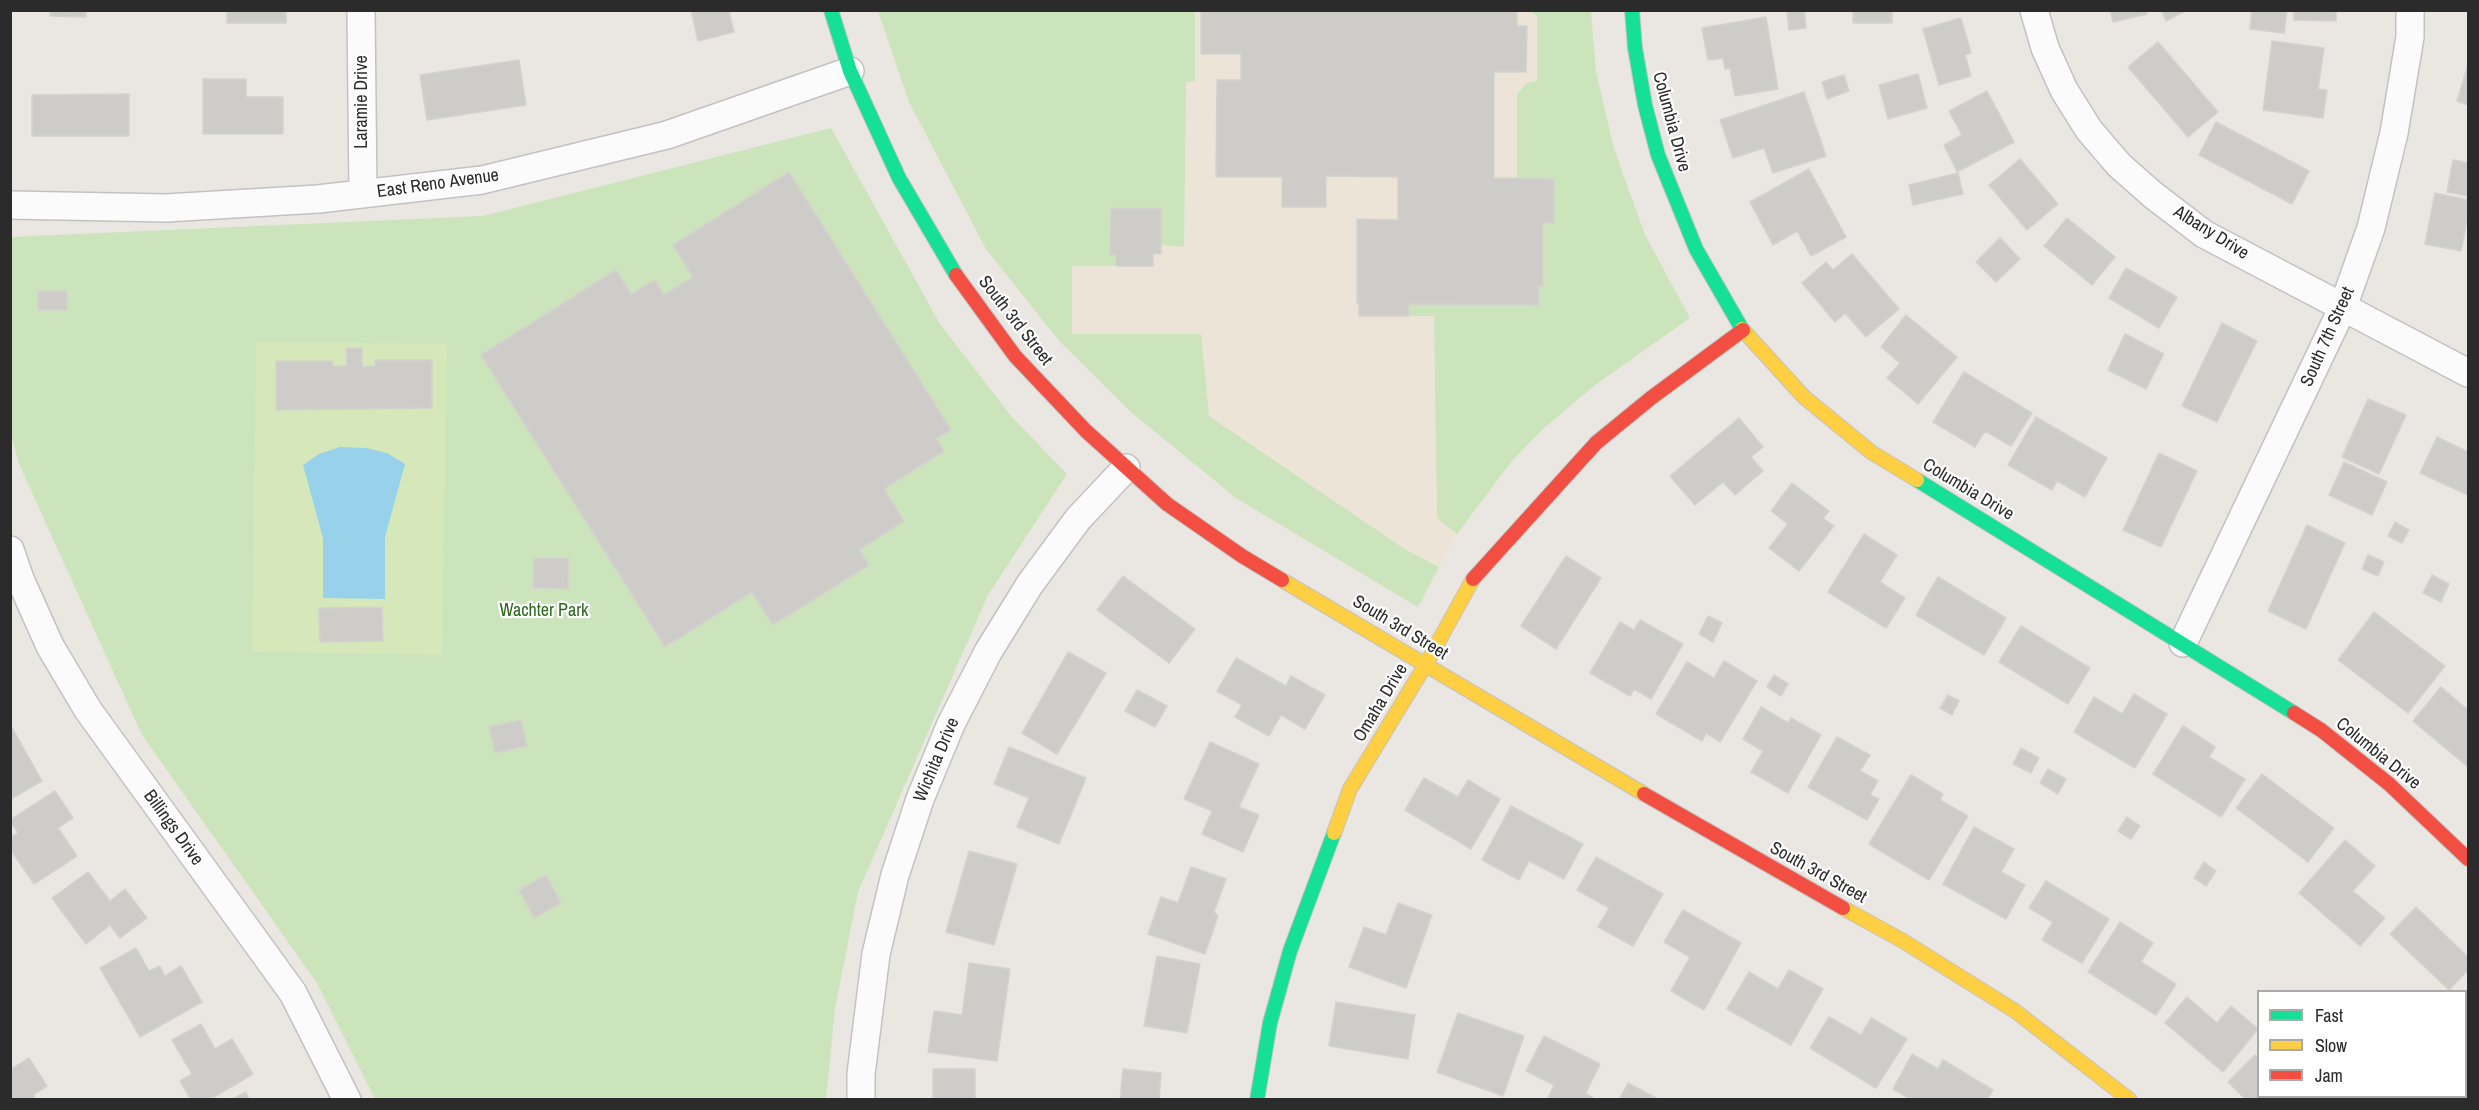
<!DOCTYPE html>
<html>
<head>
<meta charset="utf-8">
<style>
  body { margin:0 }
  #map { position:relative; width:2479px; height:1110px; overflow:hidden; background:#eae6e2; font-family:"Archivo Narrow",sans-serif }
  canvas { display:block }
  .frame { position:absolute; inset:0; border:12px solid #2b2b2b; pointer-events:none }
  .legend { position:absolute; left:2257px; top:990px; width:210px; height:108px; box-sizing:border-box; background:#fff; border:2px solid #aaa; margin:0; padding:8px 10px; list-style:none; font-size:18px; color:#2b2b2b }
  .legend li { display:flex; align-items:center; gap:12px; height:30px }
  .legend b { width:30px; border:2px solid #aaa }
</style>
</head>
<body>
<div id="map">
<canvas width="2479" height="1110"></canvas>
<div class="frame"></div>
<ul class="legend">
<li><b style="height:8px;background:#16e098"></b>Fast</li>
<li><b style="height:8px;background:#ffcf43"></b>Slow</li>
<li><b style="height:8px;background:#f24e42"></b>Jam</li>
</ul>
</div>
<script>
const c = document.querySelector('canvas').getContext('2d');
c.lineJoin = 'round';
function paint(path, color) { c.fillStyle = color; c.fill(path, 'evenodd'); }
const shape = rows => new Path2D(rows.map(r => 'M' + r).join(''));
function trace(path, color, width, dash) { c.strokeStyle = color; c.lineWidth = width; c.lineCap = dash ? 'butt' : 'round'; c.setLineDash(dash || []); c.stroke(path); }
function write(font, color, halo, rows, align = 'center') {
  c.font = font + ' "Archivo Narrow",sans-serif'; c.lineWidth = 4.5; c.setLineDash([]); c.textBaseline = 'middle'; c.strokeStyle = halo; c.fillStyle = color; for (const [text, x, y, turn = 0] of rows) {
    c.save(); c.translate(x, y); c.rotate((+turn || 0) * Math.PI / 180); c.textAlign = isNaN(turn) ? turn : align; if (halo) c.strokeText(text, 0, 0); c.fillText(text, 0, 0); c.restore();
  }
}
paint(shape([
  [878,11,1591,11,1596,72,1614,149,1645,235,1690,318,1595,385,1543,429,1511,462,1457,534,1418,607,1236,498,1132,413,1060,342,986,249,909,102]
]), '#ece5d7');
paint(shape([
  [878,11,1195,11,1195,82,1186,82,1184,247,1161,245,1153,254,1153,266,1072,266,1072,334,1201,334,1209,416,1406,550,1439,567,1418,607,1236,498,1132,413,1060,342,986,249,909,102],
  [1530,11,1591,11,1596,72,1614,149,1645,235,1690,318,1595,385,1543,429,1511,462,1457,534,1437,518,1434,316,1409,316,1409,304,1539,304,1543,223,1554,222,1554,179,1517,178,1517,94,1527,83,1537,81,1537,16],
  [831,128,940,324,1011,416,1067,474,988,595,858,892,835,1008,826,1099,375,1099,317,983,142,735,19,464,10,430,10,237,483,216]
]), '#cbe4bb');
paint(shape([
  [256,342,447,344,442,655,252,652]
]), '#d6e8b9');
paint(shape([
  [340,447,366,448,387,453,405,464,385,537,385,599,323,598,323,538,303,465,319,454]
]), '#97d2ea');
const building = shape([
  [50,10,86,10,86,17,50,16,50,10],
  [227,10,286,10,286,23,227,23,227,10],
  [691,10,738,10,729,12,734,32,698,41,691,10],
  [1201,10,1517,10,1517,26,1527,26,1526,72,1494,72,1494,178,1554,179,1554,223,1543,223,1543,286,1539,286,1539,305,1409,304,1409,316,1359,316,1359,303,1357,303,1357,219,1398,220,1398,177,1326,176,1326,207,1282,207,1282,177,1216,177,1217,80,1241,80,1241,54,1201,54,1201,10],
  [1804,10,1806,28,1789,30,1787,11,1804,10],
  [1853,10,1892,10,1892,23,1853,23,1853,10],
  [2110,10,2146,10,2147,14,2113,22,2110,10],
  [2161,10,2187,10,2166,21,2161,10],
  [2252,10,2287,10,2284,33,2250,29,2252,10],
  [2294,10,2336,10,2336,21,2294,20,2294,10],
  [1766,17,1778,89,1735,96,1730,68,1725,69,1723,58,1708,60,1702,28,1766,17],
  [1961,18,1971,53,1965,55,1971,76,1939,85,1923,29,1961,18],
  [2272,41,2324,48,2318,89,2327,90,2323,118,2263,110,2272,41],
  [2158,42,2218,112,2188,137,2128,67,2158,42],
  [519,60,526,105,427,120,420,75,519,60],
  [2468,65,2468,105,2457,101,2468,65],
  [1918,74,1927,108,1888,119,1879,85,1918,74],
  [1844,75,1849,91,1827,99,1822,82,1844,75],
  [203,79,246,79,246,97,283,97,283,134,203,134,203,79],
  [1987,91,2014,142,1957,172,1944,145,1962,135,1949,111,1987,91],
  [1804,92,1826,156,1773,173,1764,148,1733,158,1720,120,1804,92],
  [129,94,129,136,32,136,32,95,129,94],
  [2216,122,2309,171,2292,204,2199,155,2216,122],
  [2020,159,2058,204,2027,230,1989,185,2020,159],
  [2453,160,2468,163,2468,196,2447,192,2453,160],
  [1809,169,1846,237,1811,256,1797,231,1773,245,1750,202,1809,169],
  [789,172,951,430,936,439,944,451,884,489,904,521,859,550,869,565,773,625,752,592,665,647,481,355,616,270,631,294,655,280,664,295,693,277,673,245,789,172],
  [1958,173,1963,194,1913,205,1909,185,1958,173],
  [2435,193,2468,200,2468,216,2461,251,2425,244,2435,193],
  [1111,208,1161,208,1161,254,1153,254,1153,266,1116,266,1116,255,1110,255,1111,208],
  [2067,218,2115,257,2092,285,2044,246,2067,218],
  [2000,238,2020,259,1996,282,1976,262,2000,238],
  [1852,254,1899,309,1866,337,1845,313,1835,322,1802,283,1826,262,1833,270,1852,254],
  [2126,268,2177,297,2159,328,2109,298,2126,268],
  [38,291,67,291,67,310,38,310,38,291],
  [1906,315,1957,357,1918,404,1887,378,1900,363,1881,347,1906,315],
  [2222,323,2257,341,2217,422,2182,406,2222,323],
  [2125,334,2164,354,2146,389,2108,370,2125,334],
  [346,348,362,348,362,367,375,366,375,360,432,360,432,408,276,410,276,361,333,361,333,366,347,366,346,348],
  [1964,372,2032,413,2011,446,1985,431,1975,447,1933,422,1964,372],
  [2368,399,2406,415,2379,474,2342,457,2368,399],
  [2036,417,2107,458,2085,497,2057,481,2052,490,2008,465,2036,417],
  [1739,418,1763,447,1751,457,1763,471,1735,495,1723,482,1695,505,1670,476,1739,418],
  [2437,437,2468,452,2468,495,2420,473,2437,437],
  [2159,453,2197,471,2161,547,2123,530,2159,453],
  [2344,462,2387,482,2372,515,2329,495,2344,462],
  [1792,483,1829,511,1823,518,1834,526,1799,571,1769,548,1788,524,1771,511,1792,483],
  [2395,522,2409,530,2402,543,2388,536,2395,522],
  [2307,525,2345,543,2306,629,2268,611,2307,525],
  [1864,534,1897,555,1880,582,1905,598,1886,628,1828,592,1864,534],
  [2368,555,2384,562,2378,576,2362,569,2368,555],
  [1566,556,1601,578,1556,649,1521,626,1566,556],
  [534,558,569,558,568,589,533,588,534,558],
  [2432,575,2449,584,2441,602,2423,593,2432,575],
  [1123,576,1195,629,1169,663,1097,610,1123,576],
  [1938,577,2006,618,1984,655,1916,615,1938,577],
  [382,607,383,641,320,642,319,608,382,607],
  [2374,612,2445,666,2408,713,2338,660,2374,612],
  [1708,616,1722,623,1713,642,1699,634,1708,616],
  [1640,620,1683,644,1651,699,1634,689,1630,696,1590,673,1620,622,1634,630,1640,620],
  [2021,626,2090,668,2068,704,1999,662,2021,626],
  [1068,652,1106,673,1057,754,1022,733,1068,652],
  [1236,658,1286,686,1291,676,1325,695,1305,729,1281,715,1269,736,1235,717,1242,705,1217,691,1236,658],
  [1724,661,1757,681,1720,742,1706,733,1702,741,1656,714,1687,662,1714,678,1724,661],
  [1774,675,1788,684,1781,696,1767,687,1774,675],
  [2441,687,2468,710,2468,767,2413,721,2441,687],
  [1137,690,1167,706,1155,727,1125,711,1137,690],
  [2134,694,2167,714,2135,768,2074,732,2094,697,2122,714,2134,694],
  [1948,695,1959,701,1952,715,1940,708,1948,695],
  [1761,707,1788,723,1791,718,1821,735,1788,793,1751,772,1763,751,1743,739,1761,707],
  [521,720,527,746,495,753,489,727,521,720],
  [10,724,42,781,11,799,10,799,10,724],
  [2183,726,2215,747,2209,757,2245,779,2221,817,2153,774,2183,726],
  [1837,737,1870,755,1860,771,1878,781,1870,795,1879,799,1867,820,1808,787,1837,737],
  [1210,742,1259,764,1239,807,1259,815,1243,852,1202,834,1212,811,1184,799,1210,742],
  [1009,747,1086,778,1059,844,1017,827,1029,798,994,784,1009,747],
  [2021,748,2039,758,2031,773,2013,764,2021,748],
  [2048,769,2066,779,2058,794,2040,783,2048,769],
  [2262,774,2334,828,2308,862,2236,808,2262,774],
  [1911,775,1943,794,1940,800,1968,816,1929,880,1869,844,1911,775],
  [1424,778,1458,797,1468,780,1500,799,1471,849,1405,810,1424,778],
  [55,791,73,818,58,828,77,856,34,884,10,849,10,838,18,833,10,820,55,791],
  [1511,806,1583,844,1564,879,1529,861,1519,880,1482,860,1511,806],
  [2127,817,2140,826,2131,839,2118,831,2127,817],
  [1974,827,2014,849,2001,872,2025,885,2006,919,1943,884,1974,827],
  [2345,840,2375,866,2353,891,2385,918,2360,946,2299,893,2345,840],
  [969,851,1017,864,994,945,946,932,969,851],
  [1596,857,1663,894,1633,946,1598,927,1609,908,1577,890,1596,857],
  [2204,862,2216,871,2206,886,2194,878,2204,862],
  [1191,867,1226,879,1214,912,1218,916,1205,954,1148,934,1161,897,1178,903,1191,867],
  [88,872,110,901,125,889,147,918,120,938,110,925,86,944,52,898,88,872],
  [546,875,561,903,534,918,519,890,546,875],
  [2046,881,2109,919,2082,963,2042,940,2053,922,2029,908,2046,881],
  [1398,903,1432,915,1406,988,1349,967,1364,927,1386,935,1398,903],
  [2416,907,2468,957,2468,970,2449,990,2390,934,2416,907],
  [1683,910,1741,943,1704,1010,1671,991,1690,957,1664,942,1683,910],
  [2120,922,2153,943,2141,962,2176,984,2156,1015,2088,972,2120,922],
  [136,948,149,971,160,966,165,976,181,966,202,1002,140,1037,100,968,136,948],
  [1157,956,1200,964,1187,1033,1144,1026,1157,956],
  [969,963,1010,969,997,1061,928,1052,934,1011,962,1015,969,963],
  [1789,970,1823,989,1791,1045,1727,1009,1749,972,1778,989,1789,970],
  [2187,997,2217,1023,2231,1006,2258,1029,2223,1072,2165,1023,2187,997],
  [1336,1002,1415,1015,1408,1059,1329,1046,1336,1002],
  [1458,1013,1524,1036,1503,1096,1437,1072,1458,1013],
  [1829,1017,1861,1035,1871,1018,1907,1039,1876,1088,1810,1048,1829,1017],
  [201,1024,215,1049,232,1039,253,1074,209,1100,191,1100,180,1081,192,1074,172,1040,201,1024],
  [1544,1036,1600,1064,1586,1093,1596,1100,1547,1100,1554,1085,1526,1071,1544,1036],
  [1912,1054,1938,1069,1943,1060,1993,1090,1987,1100,1912,1100,1893,1089,1912,1054],
  [2255,1055,2258,1059,2258,1096,2320,1096,2317,1100,2246,1100,2228,1082,2255,1055],
  [29,1058,47,1086,33,1095,36,1100,10,1100,10,1070,29,1058],
  [933,1069,975,1069,975,1100,933,1100,933,1069],
  [1123,1069,1161,1073,1159,1100,1120,1100,1123,1069],
  [1628,1083,1660,1100,1619,1100,1628,1083],
  [246,1092,249,1100,230,1100,246,1092]
]);
paint(building, '#ceccc9');
trace(building, '#d4d2ce', 1.5);
const street = shape([
  [361,10,363,194],
  [2034,10,2045,48,2064,90,2089,130,2119,165,2153,195,2204,234,2468,373],
  [10,205,166,208,318,199,482,180,667,135,850,71],
  [10,550,20,579,50,646,88,710,293,993,347,1100],
  [2183,643,2343,307,2371,228,2394,133,2410,37,2410,10],
  [861,1100,861,1074,876,954,895,875,920,799,951,724,988,652,1030,584,1078,519,1126,468]
]);
const fast = shape([
  [831,10,850,71,899,178,956,275],
  [1632,10,1635,48,1645,105,1658,155,1696,249,1742,329],
  [1917,480,2294,713],
  [1257,1100,1270,1023,1290,951,1334,833]
]);
const slow = shape([
  [1742,329,1804,397,1871,452,1917,480],
  [1282,580,1644,794],
  [1334,833,1350,789,1426,664,1473,579],
  [1843,908,1903,941,2015,1011,2130,1100]
]);
const jam = shape([
  [956,275,1015,356,1086,431,1167,504,1242,556,1282,580],
  [1473,579,1596,443,1651,398,1743,330],
  [2294,713,2321,730,2389,784,2468,859],
  [1644,794,1843,908]
]);
trace(street, '#c3c2c2', 30);
trace(fast, '#c3c2c2', 16);
trace(slow, '#c3c2c2', 16);
trace(jam, '#c3c2c2', 16);
trace(street, '#fcfbfb', 27);
trace(fast, '#16e098', 14);
trace(slow, '#ffcf43', 14);
trace(jam, '#f24e42', 14);
write('18px', '#2b2b2b', '#fff', [
  ["Laramie Drive",362,102,-90],
  ["Columbia Drive",1671,122,75],
  ["East Reno Avenue",438,184,-8],
  ["Albany Drive",2211,233,32],
  ["South 3rd Street",1015,321,52],
  ["South 7th Street",2328,337,-66],
  ["Columbia Drive",1968,490,31],
  ["South 3rd Street",1400,628,31],
  ["Omaha Drive",1381,703,-59],
  ["Columbia Drive",2378,754,39],
  ["Wichita Drive",937,760,-67],
  ["Billings Drive",173,828,54],
  ["South 3rd Street",1818,873,29]
]);
write('18px', '#2a681c', '#fff', [
  ["Wachter Park",544,611]
]);
</script>
</body>
</html>
